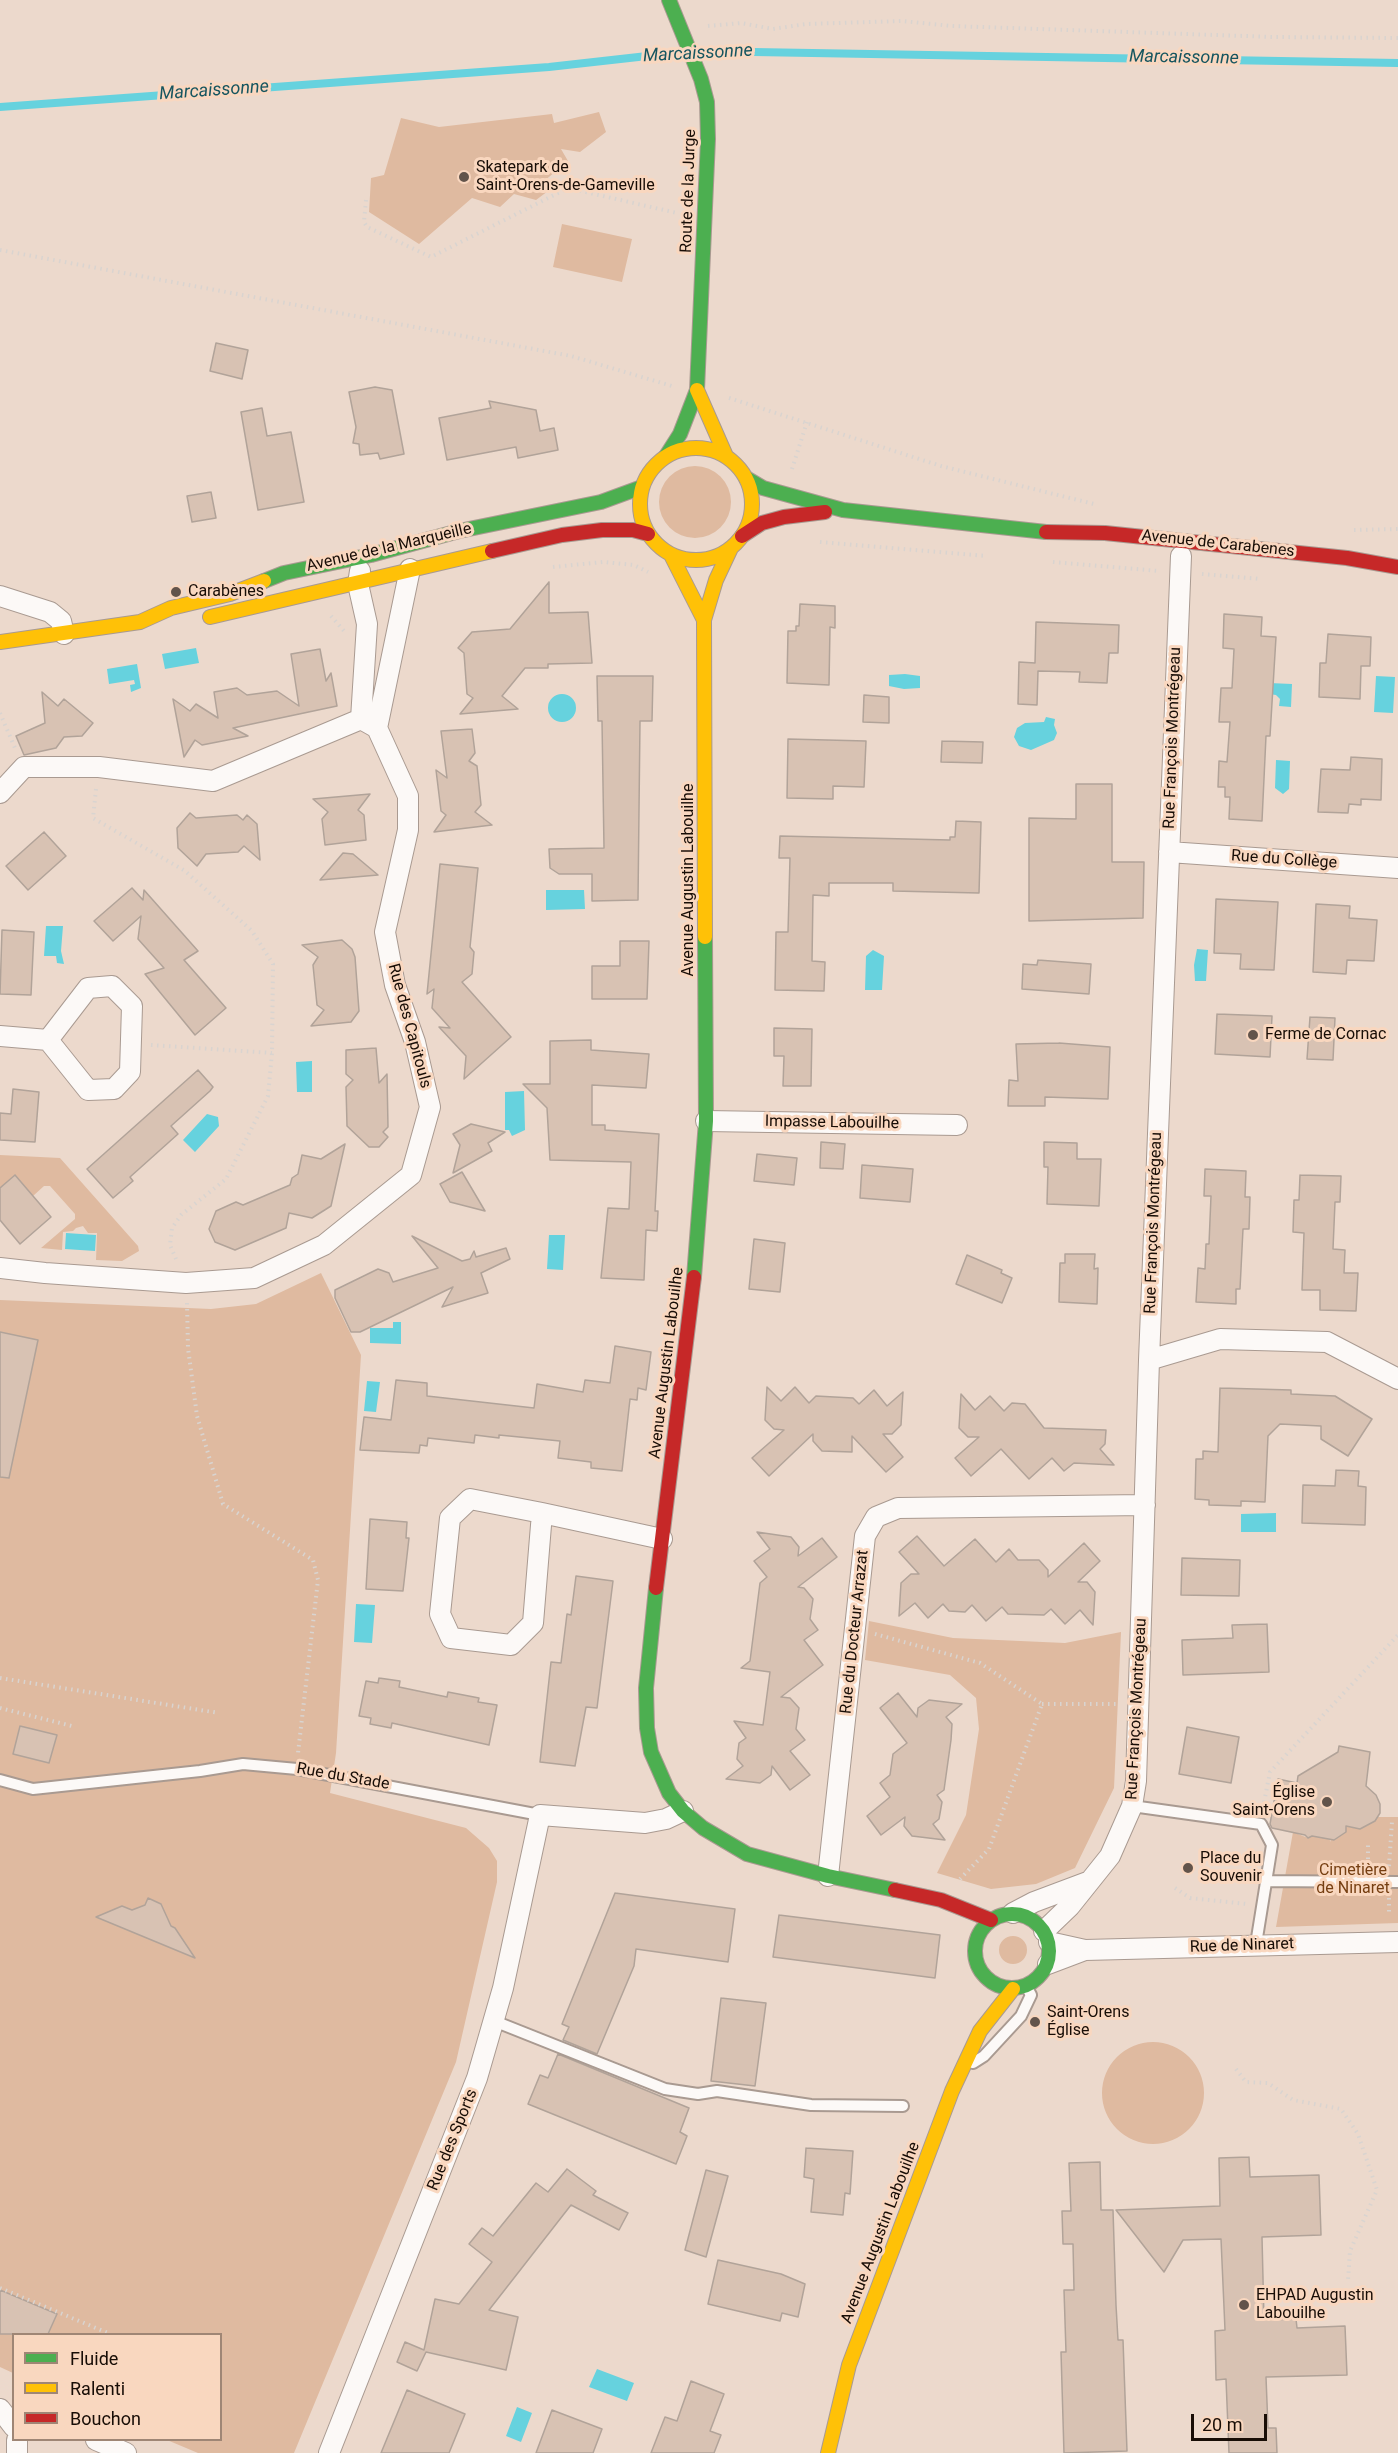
<!DOCTYPE html>
<html>
<head>
<meta charset="utf-8">
<style>
  body { margin:0 }
  #map { position:relative; width:1398px; height:2453px; overflow:hidden; background:#ecd9cc; font-family:Roboto,sans-serif }
  canvas { display:block }
  .legend { position:absolute; left:12px; top:2333px; width:210px; height:108px; box-sizing:border-box; background:#f9d7bf; border:2px solid #9f8675; margin:0; padding:8px 10px; list-style:none; font-size:18px; color:#180d06 }
  .legend li { display:flex; align-items:center; gap:12px; height:30px }
  .legend b { width:30px; border:2px solid #9f8675 }
  .scale { position:absolute; left:1191px; top:2414px; width:76px; height:27px; box-sizing:border-box; border:3px solid #180d06; border-top:0; padding-left:8px; font-size:18px; line-height:21px; white-space:nowrap; color:#180d06; -webkit-text-stroke:4px #f9d7bf; paint-order:stroke }
</style>
</head>
<body>
<div id="map">
<canvas width="1398" height="2453"></canvas>
<ul class="legend">
<li><b style="height:8px;background:#4caf50"></b>Fluide</li>
<li><b style="height:8px;background:#ffc107"></b>Ralenti</li>
<li><b style="height:8px;background:#c62828"></b>Bouchon</li>
</ul>
<div class="scale">20 m</div>
</div>
<script>
const c = document.querySelector('canvas').getContext('2d');
c.lineJoin = 'round';
function paint(path, color) { c.fillStyle = color; c.fill(path, 'evenodd'); }
const shape = rows => new Path2D(rows.map(r => 'M' + r).join(''));
function trace(path, color, width, dash) { c.strokeStyle = color; c.lineWidth = width; c.lineCap = dash ? 'butt' : 'round'; c.setLineDash(dash || []); c.stroke(path); }
function write(font, color, halo, rows, align = 'center') {
  c.font = font + ' Roboto,sans-serif'; c.lineWidth = 6; c.setLineDash([]); c.textBaseline = 'middle'; c.strokeStyle = halo; c.fillStyle = color; for (const [text, x, y, turn = 0] of rows) {
    c.save(); c.translate(x, y); c.rotate((+turn || 0) * Math.PI / 180); c.textAlign = isNaN(turn) ? turn : align; if (halo) c.strokeText(text, 0, 0); c.fillText(text, 0, 0); c.restore();
  }
}
paint(shape([
  [599,112,606,132,580,152,561,149,568,161,543,182,548,191,536,200,514,194,500,207,472,198,419,244,369,212,371,178,384,175,401,118,439,127,552,114,554,123],
  [562,224,632,239,622,282,553,267],
  '659 502a36 36 0 1 1 72 0a36 36 0 1 1-72 0Z',
  [0,1155,60,1158,138,1246,139,1251,122,1261,96,1260,97,1233,88,1233,83,1226,76,1228,73,1231,63,1232,62,1250,41,1248,75,1219,75,1214,50,1186,44,1186,33,1196,15,1175,0,1188],
  [321,1273,361,1355,336,1753,330,1793,466,1828,489,1848,497,1861,497,1882,456,2062,294,2453,198,2453,167,2440,220,2440,220,2334,14,2334,13,2373,0,2367,0,1300,211,1309,256,1304],
  [869,1621,953,1638,1065,1643,1121,1632,1114,1788,1075,1868,1036,1884,991,1889,937,1873,966,1815,979,1729,976,1698,950,1675,865,1660],
  [1378,1817,1398,1817,1398,1923,1276,1927,1293,1832,1308,1838,1312,1836,1329,1839,1331,1842,1330,1838,1346,1826,1367,1826],
  '999 1950a14 14 0 1 1 28 0a14 14 0 1 1-28 0Z',
  '1102 2093a51 51 0 1 1 102 0a51 51 0 1 1-102 0Z'
]), '#dfbaa0');
paint(shape([
  [196,648,199,663,165,669,162,654],
  [137,664,141,688,131,692,130,685,135,684,134,680,109,684,107,669],
  [905,674,920,676,920,688,904,689,889,686,889,675],
  [1376,676,1395,677,1393,713,1374,712],
  [1269,683,1292,684,1291,707,1279,706,1280,699,1276,695,1269,694],
  '548 708a14 14 0 1 1 28 0a14 14 0 1 1-28 0Z',
  [1046,717,1055,719,1054,725,1057,733,1054,740,1031,750,1019,746,1014,737,1017,728,1025,723,1044,722],
  [1276,760,1290,761,1289,789,1283,794,1275,788],
  [546,890,584,890,585,909,546,910],
  [46,926,63,926,61,951,64,964,57,963,56,956,44,956],
  [1197,949,1208,950,1206,981,1195,981,1194,965],
  [873,950,884,956,882,990,865,990,866,956],
  [312,1061,312,1092,297,1092,296,1062],
  [524,1091,525,1130,512,1136,509,1130,505,1130,505,1092],
  [207,1114,218,1117,219,1126,195,1152,183,1140],
  [66,1233,96,1235,95,1251,65,1249],
  [549,1235,565,1235,563,1270,547,1269],
  [393,1322,401,1322,401,1344,370,1343,370,1328,393,1328],
  [367,1381,380,1382,376,1412,364,1411],
  [1276,1513,1276,1532,1241,1532,1241,1514],
  [356,1604,375,1605,372,1643,354,1642],
  [597,2369,634,2383,627,2401,589,2387],
  [517,2407,532,2413,521,2442,506,2436]
]), '#66d2de');
trace(shape([
  [695,51,1398,63],
  [0,107,549,67,683,52]
]), '#66d2de', 8);
const building = shape([
  [216,343,248,350,242,379,210,371,216,343],
  [375,387,392,390,404,454,380,459,378,453,360,455,359,444,353,443,356,427,349,392,375,387],
  [489,401,536,410,540,431,554,428,558,450,518,458,516,447,447,460,439,418,491,408,489,401],
  [262,408,267,436,291,432,304,502,258,510,241,412,262,408],
  [211,492,216,518,192,522,187,496,211,492],
  [549,582,549,613,588,612,592,663,548,664,548,668,525,668,502,696,518,709,460,714,473,698,467,694,464,653,458,648,472,632,510,629,549,582],
  [800,604,835,606,835,628,830,627,829,685,787,683,788,631,796,631,796,626,799,626,800,604],
  [1224,614,1262,617,1261,636,1276,637,1270,736,1266,736,1262,821,1229,819,1230,797,1225,797,1225,787,1218,787,1219,761,1227,762,1230,722,1219,722,1221,688,1232,688,1234,649,1223,648,1224,614],
  [1036,622,1119,625,1118,653,1109,653,1107,683,1079,682,1080,672,1038,671,1037,705,1018,704,1019,662,1035,663,1036,622],
  [1328,634,1371,637,1370,666,1361,666,1360,699,1319,697,1320,663,1326,663,1328,634],
  [320,649,326,681,331,673,337,706,233,728,248,736,202,745,195,740,184,757,173,699,190,711,196,704,218,718,214,692,237,688,247,695,277,691,299,706,291,654,320,649],
  [597,676,653,676,652,721,640,721,638,900,592,901,592,874,559,874,550,868,549,849,604,848,602,721,598,721,597,676],
  [42,692,58,706,64,699,93,723,82,736,64,737,56,748,24,755,16,736,45,723,42,692],
  [864,695,889,697,889,723,863,722,864,695],
  [472,729,475,753,469,761,477,766,481,805,475,812,492,825,434,832,446,815,441,811,436,770,447,778,441,731,472,729],
  [788,739,866,741,864,787,833,786,833,799,787,798,788,739],
  [942,741,983,742,982,763,941,762,942,741],
  [1351,757,1382,759,1381,800,1361,799,1361,805,1349,804,1348,813,1318,812,1321,769,1350,770,1351,757],
  [1076,784,1112,784,1112,862,1144,862,1143,918,1029,921,1029,818,1076,819,1076,784],
  [370,794,358,810,364,815,366,840,325,845,322,819,328,812,313,799,370,794],
  [190,813,196,818,237,815,243,820,247,815,257,824,260,860,244,846,238,852,206,854,197,866,178,848,177,828,190,813],
  [956,821,981,822,979,893,893,891,893,883,829,883,829,896,813,895,812,961,825,962,824,991,775,990,776,932,788,932,790,858,779,858,780,836,950,840,950,837,955,837,956,821],
  [44,832,66,856,28,890,6,866,44,832],
  [343,853,353,854,378,875,320,880,343,853],
  [440,864,478,868,470,947,474,952,472,974,462,982,511,1037,464,1079,466,1056,439,1027,450,1028,432,1008,434,989,427,994,440,864],
  [132,888,143,900,144,890,198,951,184,960,226,1008,195,1035,145,974,164,968,138,939,141,916,113,941,94,921,132,888],
  [1216,899,1278,902,1274,970,1240,969,1241,954,1214,953,1216,899],
  [1316,904,1350,906,1349,918,1377,920,1374,961,1347,960,1346,974,1313,972,1316,904],
  [2,930,34,932,31,995,0,994,2,930],
  [342,940,352,949,355,957,359,1011,351,1022,311,1026,324,1010,317,1005,313,965,318,957,302,945,342,940],
  [620,941,649,941,647,999,592,999,592,966,620,966,620,941],
  [1038,960,1091,964,1089,994,1022,989,1023,964,1037,965,1038,960],
  [1217,1014,1272,1016,1270,1057,1215,1054,1217,1014],
  [1310,1017,1335,1018,1333,1060,1307,1059,1310,1017],
  [774,1028,812,1029,811,1086,783,1086,784,1056,774,1056,774,1028],
  [591,1040,591,1050,649,1054,646,1088,592,1085,592,1125,605,1125,605,1130,659,1134,655,1211,658,1211,657,1231,646,1230,644,1280,601,1278,608,1208,629,1209,631,1162,550,1160,547,1108,523,1084,550,1084,550,1041,591,1040],
  [1059,1043,1110,1047,1108,1099,1045,1097,1045,1106,1008,1106,1009,1080,1018,1081,1016,1044,1059,1043],
  [376,1048,379,1083,387,1074,388,1127,383,1132,388,1137,379,1147,369,1147,347,1126,346,1087,353,1080,346,1074,346,1050,376,1048],
  [198,1070,213,1087,210,1091,171,1126,178,1134,130,1177,133,1181,113,1198,87,1169,198,1070],
  [13,1089,39,1092,35,1142,0,1140,0,1113,11,1114,13,1089],
  [471,1124,505,1132,488,1143,492,1151,453,1173,460,1145,453,1134,471,1124],
  [821,1142,845,1144,843,1169,820,1168,821,1142],
  [1044,1142,1077,1143,1077,1159,1101,1159,1099,1206,1047,1204,1048,1167,1044,1167,1044,1142],
  [345,1144,331,1206,312,1218,289,1213,286,1228,235,1250,215,1242,209,1229,216,1211,236,1202,243,1205,290,1185,292,1178,298,1174,302,1155,321,1159,345,1144],
  [757,1154,797,1158,794,1185,754,1181,757,1154],
  [862,1165,913,1169,910,1202,860,1198,862,1165],
  [1205,1169,1246,1171,1245,1197,1250,1197,1249,1229,1243,1229,1240,1289,1236,1289,1236,1304,1196,1302,1198,1268,1205,1269,1206,1244,1209,1244,1211,1196,1204,1196,1205,1169],
  [462,1172,485,1211,450,1202,440,1184,462,1172],
  [15,1175,51,1217,20,1244,0,1220,0,1188,15,1175],
  [1300,1175,1341,1176,1340,1202,1335,1202,1333,1249,1345,1250,1344,1273,1358,1273,1356,1311,1320,1310,1320,1290,1302,1290,1304,1233,1293,1232,1294,1200,1299,1200,1300,1175],
  [412,1236,462,1261,470,1259,474,1251,476,1257,506,1248,510,1259,481,1273,488,1293,442,1307,453,1287,360,1332,351,1332,335,1298,335,1290,378,1269,389,1273,393,1282,438,1268,412,1236],
  [754,1239,785,1243,780,1292,749,1289,754,1239],
  [1065,1254,1095,1254,1094,1269,1098,1268,1097,1304,1059,1302,1060,1263,1065,1263,1065,1254],
  [967,1255,1002,1270,1001,1273,1012,1278,1002,1303,956,1284,967,1255],
  [0,1332,38,1340,9,1478,0,1477,0,1332],
  [615,1346,651,1352,646,1390,638,1388,637,1400,630,1399,622,1471,591,1468,591,1462,558,1458,560,1441,499,1435,499,1438,475,1435,474,1443,428,1438,427,1446,420,1445,419,1453,360,1450,364,1417,391,1420,396,1380,427,1383,427,1396,534,1408,537,1384,583,1392,585,1380,610,1383,615,1346],
  [767,1387,781,1401,795,1387,809,1403,816,1396,853,1398,859,1404,874,1390,887,1406,903,1392,901,1425,892,1434,883,1434,903,1457,886,1472,852,1436,852,1452,822,1451,813,1441,813,1434,769,1476,752,1458,784,1430,774,1429,765,1420,767,1387],
  [1220,1388,1291,1390,1291,1394,1335,1396,1372,1419,1348,1456,1321,1439,1321,1426,1280,1424,1268,1436,1265,1502,1241,1501,1241,1506,1209,1505,1209,1500,1195,1499,1196,1459,1203,1459,1203,1451,1218,1452,1220,1388],
  [961,1394,975,1410,990,1396,1004,1411,1012,1403,1025,1404,1044,1428,1106,1430,1105,1444,1100,1449,1114,1465,1074,1463,1064,1471,1052,1458,1029,1479,1001,1449,971,1476,955,1458,979,1437,968,1437,959,1428,961,1394],
  [1336,1470,1359,1471,1358,1486,1366,1487,1365,1525,1302,1523,1303,1485,1335,1486,1336,1470],
  [370,1519,407,1522,406,1538,409,1538,403,1591,366,1589,370,1519],
  [757,1532,791,1537,799,1547,798,1556,822,1538,837,1557,798,1587,804,1588,813,1599,810,1619,818,1630,804,1640,823,1665,781,1697,790,1698,799,1708,796,1729,805,1740,790,1751,810,1775,790,1790,772,1766,771,1775,760,1783,726,1779,743,1766,737,1759,739,1743,746,1738,734,1721,763,1725,770,1672,741,1668,750,1661,760,1583,767,1577,754,1561,770,1549,757,1532],
  [917,1536,944,1566,975,1539,996,1562,1009,1549,1018,1560,1039,1560,1048,1570,1048,1577,1084,1543,1100,1561,1078,1582,1087,1582,1095,1592,1093,1625,1080,1610,1065,1624,1051,1609,1044,1615,1008,1614,1002,1607,986,1621,972,1605,965,1612,949,1611,943,1604,928,1618,915,1603,899,1616,901,1583,911,1574,919,1574,899,1552,917,1536],
  [1182,1558,1240,1560,1239,1596,1181,1595,1182,1558],
  [576,1576,613,1581,597,1708,586,1707,575,1766,540,1762,551,1662,561,1663,567,1614,571,1615,576,1576],
  [1267,1624,1269,1672,1183,1675,1182,1640,1233,1638,1232,1625,1267,1624],
  [379,1678,400,1681,399,1687,447,1697,448,1692,479,1698,478,1702,497,1705,489,1745,392,1723,391,1728,370,1724,371,1718,359,1716,366,1681,378,1683,379,1678],
  [898,1693,917,1717,918,1708,929,1700,962,1704,946,1717,952,1724,951,1740,944,1790,937,1795,942,1802,939,1819,933,1824,945,1840,912,1836,904,1826,905,1817,881,1835,867,1816,890,1797,880,1783,890,1775,893,1754,907,1743,880,1708,898,1693],
  [20,1726,57,1735,49,1763,13,1754,20,1726],
  [1187,1727,1239,1737,1231,1783,1179,1774,1187,1727],
  [1339,1746,1370,1752,1366,1786,1376,1795,1380,1804,1380,1813,1375,1821,1360,1829,1346,1826,1346,1832,1334,1840,1312,1836,1308,1838,1305,1835,1272,1828,1270,1824,1278,1779,1297,1783,1298,1776,1338,1752,1339,1746],
  [615,1893,735,1909,728,1962,636,1949,634,1966,597,2054,563,2040,569,2027,562,2024,615,1893],
  [148,1898,161,1904,171,1926,175,1928,195,1958,96,1917,122,1906,132,1910,145,1905,148,1898],
  [779,1915,940,1935,935,1978,773,1957,779,1915],
  [721,1998,766,2003,755,2086,711,2081,721,1998],
  [558,2054,689,2108,680,2132,687,2136,676,2164,528,2104,540,2075,548,2078,558,2054],
  [806,2148,853,2151,850,2194,845,2193,843,2215,811,2212,814,2179,804,2177,806,2148],
  [1249,2157,1250,2177,1319,2175,1321,2235,1262,2237,1264,2320,1296,2319,1297,2328,1345,2326,1347,2375,1266,2377,1268,2428,1276,2428,1277,2453,1229,2453,1226,2379,1216,2380,1215,2331,1225,2330,1221,2239,1183,2240,1164,2272,1116,2210,1220,2206,1219,2158,1249,2157],
  [1100,2162,1101,2210,1113,2210,1116,2305,1118,2340,1123,2340,1127,2451,1064,2453,1061,2352,1066,2352,1064,2290,1074,2290,1073,2244,1063,2244,1062,2211,1071,2211,1069,2163,1100,2162],
  [567,2169,596,2191,593,2195,628,2213,619,2230,571,2205,489,2310,518,2317,506,2370,426,2352,417,2371,397,2362,405,2342,424,2350,435,2299,459,2304,492,2262,469,2244,482,2228,493,2236,536,2183,548,2192,567,2169],
  [706,2170,728,2176,706,2257,685,2250,706,2170],
  [718,2260,781,2274,805,2284,798,2317,782,2313,780,2321,708,2304,718,2260],
  [0,2290,57,2314,48,2334,0,2334,0,2290],
  [691,2381,724,2394,710,2431,721,2435,714,2453,651,2453,665,2417,677,2421,691,2381],
  [407,2390,465,2414,449,2453,381,2453,407,2390],
  [552,2410,602,2429,593,2453,536,2453,552,2410]
]);
paint(building, '#d8c2b3');
trace(building, '#b1a399', 1.5);
const lane = shape([
  [0,1780,33,1789,200,1771,243,1764,297,1769,540,1815],
  [1132,1806,1261,1824,1272,1845,1256,1944],
  [1266,1881,1398,1882],
  [494,2021,665,2089,698,2094,717,2091,811,2105,903,2106],
  [973,2063,984,2056,1021,2016,1031,1995,1026,1986]
]);
const street = shape([
  [360,571,358,584,367,624,361,719],
  [0,596,50,612,61,621,64,634],
  [377,728,410,569],
  [0,793,24,767,99,767,213,781,361,719],
  [1169,852,1398,868],
  [0,1036,48,1040,88,1090,114,1089,130,1072,132,1006,112,986,88,988,48,1040],
  [706,1121,957,1125],
  [0,1268,45,1273,186,1283,254,1278,324,1245,411,1175,430,1107,415,1042,395,985,385,932,408,830,408,796,377,728,361,719],
  [1149,1360,1220,1339,1327,1342,1398,1379],
  [542,1513,533,1623,511,1645,451,1638,440,1614,450,1518,470,1499,542,1513,662,1539],
  [828,1876,865,1536,876,1517,898,1508,1145,1505],
  [1013,1913,1034,1902,1090,1881],
  [1044,1931,1070,1906,1110,1856,1132,1806,1136,1781,1149,1360,1181,556],
  [1049,1942,1085,1950,1398,1942],
  [1048,1964,1085,1950],
  [0,2409,14,2427],
  [96,2440,126,2453],
  [17,2453,17,2440],
  [329,2453,477,2078,503,1988,540,1815,645,1823,666,1819,683,1811]
]);
const fast = shape([
  [666,456,680,434,697,390,708,139,707,102,701,79,669,0],
  [746,478,763,488,843,510,1046,532],
  [264,581,284,573,371,555,459,531,601,502,642,487],
  [694,1277,706,1121,705,937],
  [656,1588,646,1688,647,1728,651,1752,669,1793,683,1811,703,1828,747,1854,828,1876,895,1890],
  '975 1951a37 37 0 1 1 74 0a37 37 0 1 1-74 0Z'
]);
const slow = shape([
  [697,390,726,456],
  '640 504a56 56 0 1 1 112 0a56 56 0 1 1-112 0Z',
  [671,555,704,620],
  [210,617,492,551],
  [0,642,140,622,171,608,230,594,264,581],
  [705,937,704,620,716,580,731,548],
  [828,2453,849,2365,952,2091,980,2031,1013,1989]
]);
const jam = shape([
  [1046,532,1105,533,1347,558,1398,567],
  [742,536,762,523,784,517,825,512],
  [492,551,562,535,602,530,633,530,648,534],
  [656,1588,694,1277],
  [895,1890,941,1900,991,1920]
]);
trace(lane, '#a99a91', 14);
trace(street, '#a99a91', 22);
trace(fast, '#a99a91', 16);
trace(slow, '#a99a91', 16);
trace(jam, '#a99a91', 16);
trace(shape([
  [708,26,741,23,773,29,806,24,902,21,952,26,1274,37,1398,38],
  [366,200,364,222,367,227,431,257,568,188,677,213],
  [0,250,571,356,672,386],
  [729,398,941,466,1094,504],
  [792,469,807,422],
  [1354,530,1398,529],
  [820,542,986,556],
  [1053,562,1159,571],
  [553,567,603,562,634,565,648,572],
  [1202,574,1261,579],
  [331,616,344,631],
  [0,713,15,748],
  [96,789,93,818,185,871,252,931,273,964,272,1053,268,1096,226,1179,181,1215,172,1228,170,1245,176,1259],
  [151,1045,272,1053],
  [187,1303,188,1348,197,1416,223,1504,313,1560,318,1580,298,1753],
  [875,1634,980,1663,1042,1704,989,1849,960,1879],
  [0,1678,219,1713],
  [1042,1704,1116,1704],
  [0,1708,72,1726],
  [1263,1808,1270,1772,1398,1635],
  [1368,1865,1368,1845],
  [1389,1866,1392,1822],
  [1175,1888,1190,1898,1247,1904],
  [1389,1898,1389,1915],
  [1236,2069,1246,2082,1268,2083,1293,2100,1341,2109,1358,2134,1377,2190,1350,2251,1348,2281],
  [0,2288,108,2333]
]), '#d9d4d0', 4, [1.5, 4.5]);
trace(lane, '#fcf9f7', 10);
trace(street, '#fcf9f7', 20);
trace(fast, '#4caf50', 14);
trace(slow, '#ffc107', 14);
trace(jam, '#c62828', 14);
for (const [x, y, r, color] of [
  [464,177,6,"#62544b"],
  [176,592,6,"#62544b"],
  [1253,1035,6,"#62544b"],
  [1327,1802,6,"#62544b"],
  [1188,1868,6,"#62544b"],
  [1035,2022,6,"#62544b"],
  [1244,2305,6,"#62544b"]
]) { const dot = new Path2D(); dot.arc(x, y, r, 0, 2 * Math.PI); c.fillStyle = color; c.fill(dot); trace(dot, '#f9d7bf', 2); }
write('16px', '#180d06', '#f9d7bf', [
  ["Skatepark de",476,168],
  ["Saint-Orens-de-Gameville",476,186],
  ["Carabènes",188,592],
  ["Ferme de Cornac",1265,1035],
  ["Église",1315,1793,"right"],
  ["Saint-Orens",1315,1811,"right"],
  ["Place du",1200,1859],
  ["Souvenir",1200,1877],
  ["Saint-Orens",1047,2013],
  ["Église",1047,2031],
  ["EHPAD Augustin",1256,2296],
  ["Labouilhe",1256,2314]
], 'left');
write('16px', '#180d06', '#f9d7bf', [
  ["Route de la Jurge",689,191,-88],
  ["Avenue de Carabenes",1218,544,6],
  ["Avenue de la Marqueille",389,548,-13],
  ["Rue François Montrégeau",1173,738,-88],
  ["Rue du Collège",1284,860,4],
  ["Avenue Augustin Labouilhe",689,880,-90],
  ["Rue des Capitouls",409,1026,75],
  ["Impasse Labouilhe",832,1123,1],
  ["Rue François Montrégeau",1154,1223,-88],
  ["Avenue Augustin Labouilhe",667,1363,-83],
  ["Rue du Docteur Arrazat",855,1632,-84],
  ["Rue François Montrégeau",1137,1709,-87],
  ["Rue du Stade",343,1777,10],
  ["Rue de Ninaret",1242,1946,-2],
  ["Rue des Sports",453,2140,-68],
  ["Avenue Augustin Labouilhe",881,2233,-69]
]);
write('16px', '#763f12', '#f9d7bf', [
  ["Cimetière",1353,1871],
  ["de Ninaret",1353,1889]
]);
write('italic 18px', '#16555f', '#f9d7bf', [
  ["Marcaissonne",698,54,-3],
  ["Marcaissonne",1184,58,1],
  ["Marcaissonne",214,91,-4]
]);
</script>
</body>
</html>
